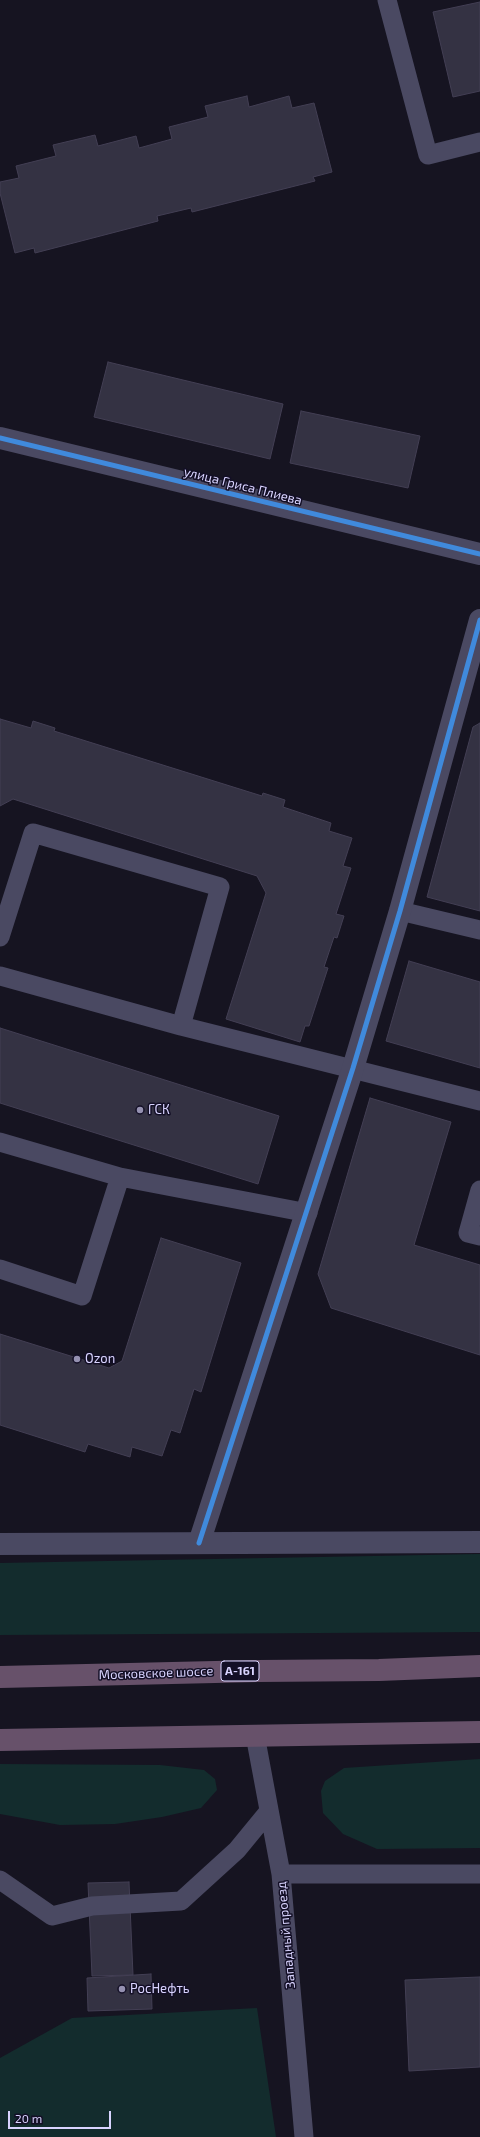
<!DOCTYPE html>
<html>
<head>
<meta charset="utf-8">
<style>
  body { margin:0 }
  #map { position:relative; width:480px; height:2137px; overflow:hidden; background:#161421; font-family:"Exo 2",sans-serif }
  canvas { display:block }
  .scale { position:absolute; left:8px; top:2111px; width:103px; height:18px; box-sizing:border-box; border:2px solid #d9d4ff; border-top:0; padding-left:5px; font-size:12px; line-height:14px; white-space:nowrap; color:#d9d4ff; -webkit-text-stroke:3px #130f26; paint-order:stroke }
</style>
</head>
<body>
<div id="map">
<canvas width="480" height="2137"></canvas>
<div class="scale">20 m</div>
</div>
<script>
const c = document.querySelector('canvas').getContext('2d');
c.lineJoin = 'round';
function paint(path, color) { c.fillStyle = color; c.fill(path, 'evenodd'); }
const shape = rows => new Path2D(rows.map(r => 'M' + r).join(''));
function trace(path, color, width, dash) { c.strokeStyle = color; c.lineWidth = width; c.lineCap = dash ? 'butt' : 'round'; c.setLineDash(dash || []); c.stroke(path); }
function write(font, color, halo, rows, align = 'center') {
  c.font = font + ' "Exo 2",sans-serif'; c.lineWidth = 3; c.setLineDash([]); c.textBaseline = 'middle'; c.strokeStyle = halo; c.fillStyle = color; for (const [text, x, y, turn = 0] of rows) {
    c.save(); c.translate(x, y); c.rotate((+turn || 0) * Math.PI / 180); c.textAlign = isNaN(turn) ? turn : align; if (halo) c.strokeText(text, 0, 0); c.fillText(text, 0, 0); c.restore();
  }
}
paint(shape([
  [480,1554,480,1632,0,1635,0,1563],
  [480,1759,480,1848,377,1849,343,1834,323,1813,321,1791,325,1781,344,1768],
  [0,1764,160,1765,204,1770,215,1779,217,1790,201,1808,162,1817,115,1824,60,1825,0,1814],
  [257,2008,276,2137,0,2137,0,2058,72,2018]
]), '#132c2d');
const building = shape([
  [480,2,480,91,453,97,433,12,480,2],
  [247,96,249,107,289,96,292,108,314,103,332,172,313,177,315,181,192,212,191,208,157,216,158,221,35,253,34,248,15,253,0,193,0,182,19,178,16,166,56,156,53,145,95,135,98,146,136,136,139,148,172,139,169,127,208,117,205,106,247,96],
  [108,362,283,404,270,459,94,417,108,362],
  [301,411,420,436,408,488,290,463,301,411],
  [0,719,31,728,33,721,55,728,54,731,262,796,263,793,285,800,283,807,331,823,329,831,352,838,343,866,351,868,336,914,344,916,337,938,334,937,324,967,328,968,309,1026,305,1026,300,1042,226,1019,266,893,257,876,13,799,0,806,0,719],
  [480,723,480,911,427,897,473,727,480,723],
  [409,961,480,982,480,1068,386,1041,409,961],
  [0,1028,279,1116,258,1184,0,1103,0,1028],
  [370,1098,451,1122,414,1245,480,1265,480,1355,331,1308,318,1274,370,1098],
  [161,1238,241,1263,201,1392,194,1389,180,1433,171,1430,162,1456,132,1447,130,1457,88,1444,85,1452,0,1425,0,1334,109,1368,122,1361,161,1238],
  [129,1882,133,1975,92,1976,88,1883,129,1882],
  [151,1974,152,2009,88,2011,87,1978,151,1974],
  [480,1977,480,2067,409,2071,405,1980,480,1977]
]);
paint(building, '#343243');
trace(building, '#433f54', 1);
trace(shape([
  [387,0,428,155,480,142],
  [400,911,480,930],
  [0,937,33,833,220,887,181,1026],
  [0,976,181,1026,480,1101],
  [0,1142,120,1177,308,1213],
  [480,1190,468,1233,480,1236],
  [0,1269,82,1296,120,1177],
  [255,1735,281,1874,304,2137],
  [281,1874,480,1874],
  [0,1880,52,1916,92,1906,181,1901,237,1850,269,1811]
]), '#4a4962', 19);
trace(shape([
  [0,438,480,554],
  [199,1543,353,1068,400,911,480,620],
  [0,1544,480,1542]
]), '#4a4962', 22);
trace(shape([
  [0,1677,258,1671,379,1670,480,1666],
  [0,1740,480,1732]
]), '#67516a', 22);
trace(shape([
  [0,438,480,554],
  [199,1543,353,1068,400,911,480,620]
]), '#408adc', 5);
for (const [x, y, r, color] of [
  [140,1110,4,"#9591b1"],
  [77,1359,4,"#9591b1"],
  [122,1989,4,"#9591b1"]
]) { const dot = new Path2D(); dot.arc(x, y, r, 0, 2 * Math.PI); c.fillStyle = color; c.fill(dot); trace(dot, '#130f26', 1.5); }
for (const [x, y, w] of [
  [240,1671,38]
]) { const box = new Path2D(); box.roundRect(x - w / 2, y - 10, w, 20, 3); c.fillStyle = '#130f26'; c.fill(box); trace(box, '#d9d4ff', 1); }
write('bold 12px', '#d9d4ff', null, [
  ["А-161",240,1671]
]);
write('13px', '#d9d4ff', '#130f26', [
  ["улица Гриса Плиева",243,486,14],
  ["Московское шоссе",156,1673,-2],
  ["Западный проезд",286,1935,-95]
]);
write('13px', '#d9d4ff', '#130f26', [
  ["ГСК",148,1110],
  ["Ozon",85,1359],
  ["РосНефть",130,1989]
], 'left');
</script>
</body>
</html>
